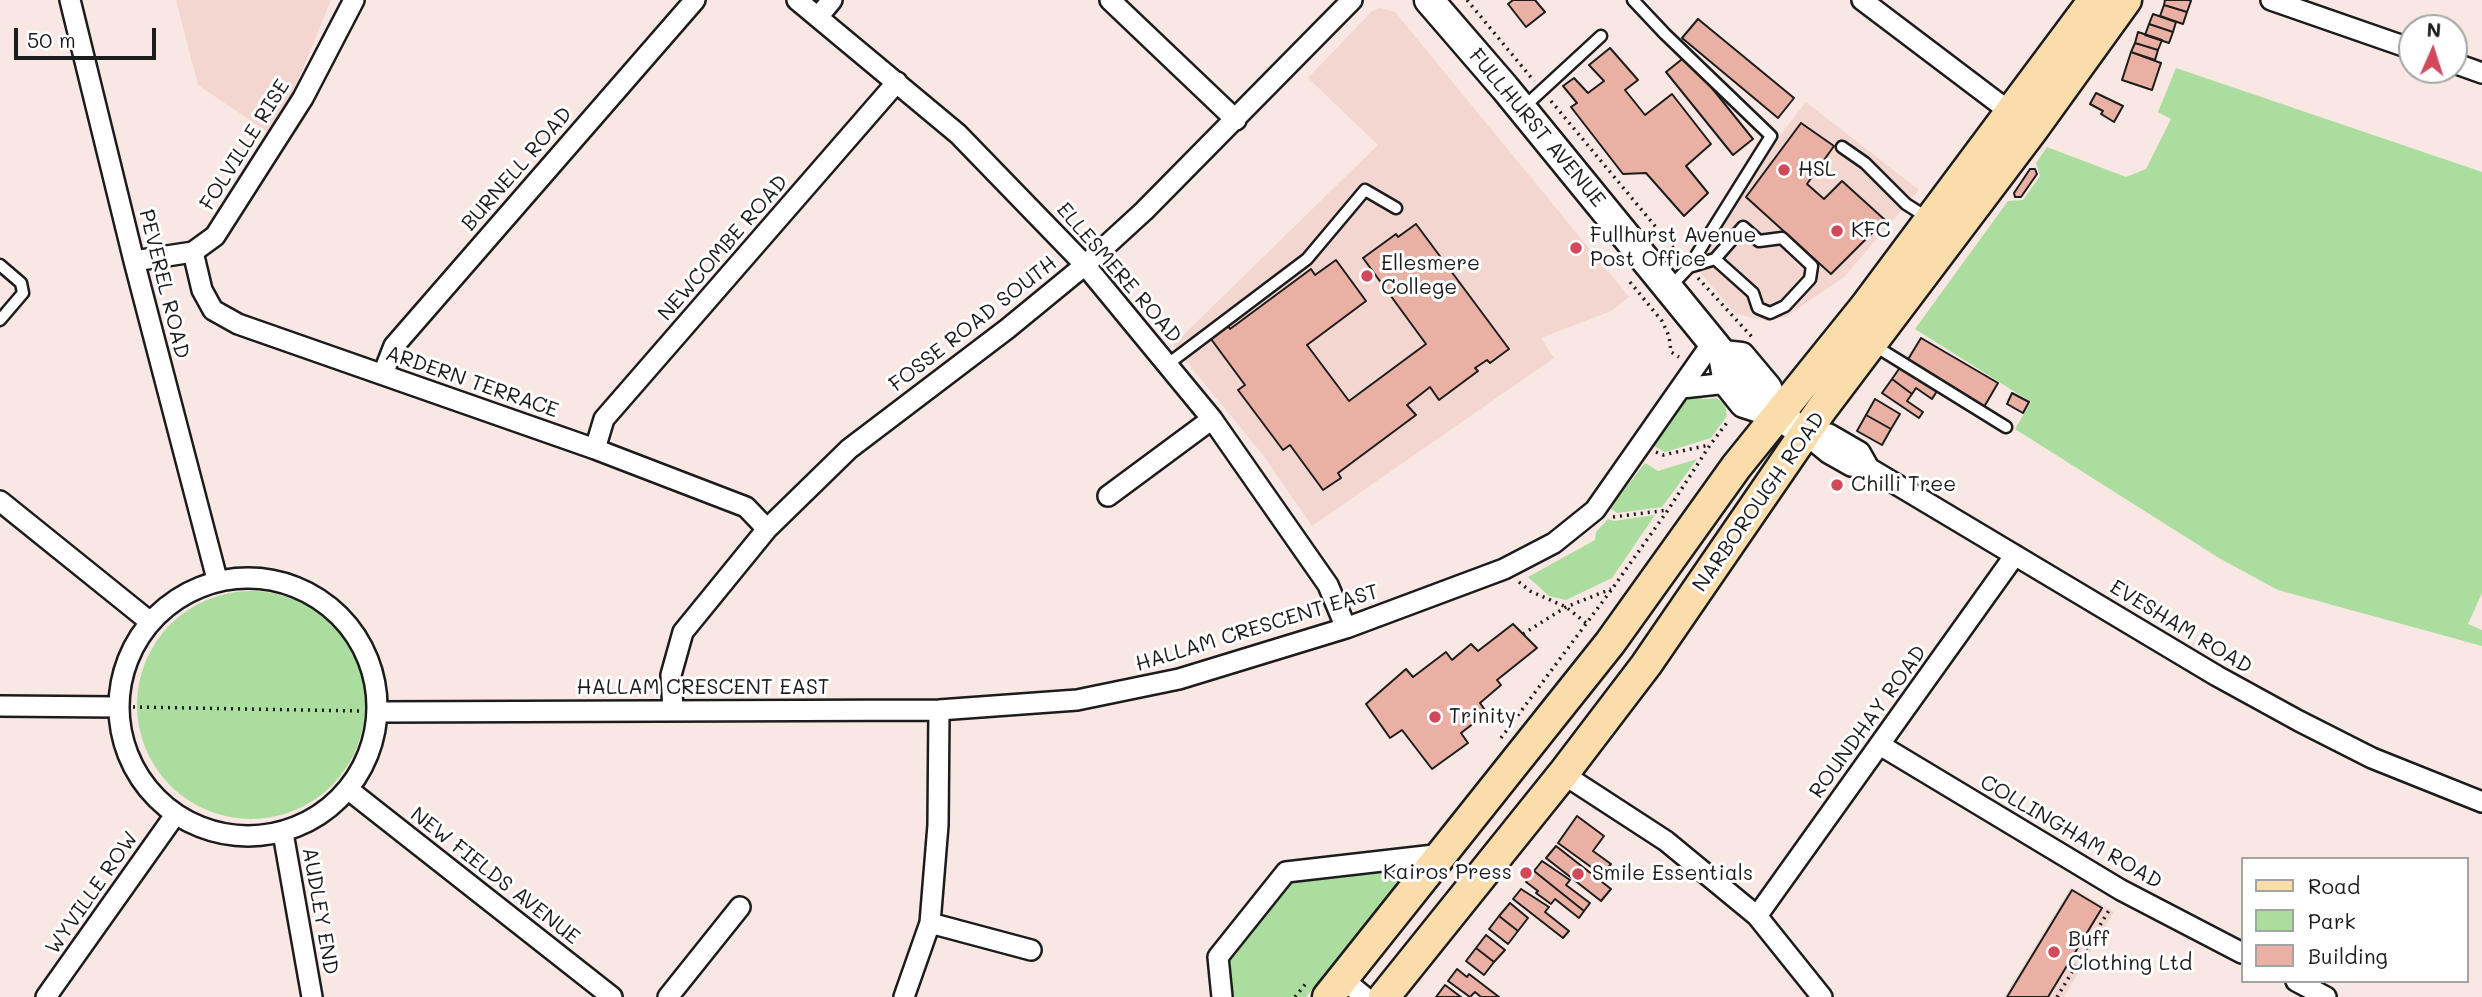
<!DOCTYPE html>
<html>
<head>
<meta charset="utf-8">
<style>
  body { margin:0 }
  #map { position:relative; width:2482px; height:997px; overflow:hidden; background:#f8e7e3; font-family:Mali,sans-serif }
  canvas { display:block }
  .legend { position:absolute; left:2241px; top:857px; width:228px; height:126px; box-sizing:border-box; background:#fff; border:2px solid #a4a4a4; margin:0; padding:9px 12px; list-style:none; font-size:21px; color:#1c1c1c }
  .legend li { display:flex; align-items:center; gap:14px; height:35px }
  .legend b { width:35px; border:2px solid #a4a4a4 }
  .north { position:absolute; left:2398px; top:14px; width:70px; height:70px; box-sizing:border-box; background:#fff; border:2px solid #a4a4a4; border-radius:50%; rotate:3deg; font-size:19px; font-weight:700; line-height:28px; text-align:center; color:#1c1c1c }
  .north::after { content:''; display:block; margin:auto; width:24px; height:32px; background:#d1495b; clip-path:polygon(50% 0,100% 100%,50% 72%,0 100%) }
  .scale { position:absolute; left:14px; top:28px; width:142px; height:32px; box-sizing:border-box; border:4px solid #1c1c1c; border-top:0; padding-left:9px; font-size:21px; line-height:24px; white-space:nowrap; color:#1c1c1c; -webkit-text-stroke:5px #fff; paint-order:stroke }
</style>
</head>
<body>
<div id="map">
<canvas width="2482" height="997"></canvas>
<ul class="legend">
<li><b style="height:9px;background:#fbddab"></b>Road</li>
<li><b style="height:19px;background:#aadd9e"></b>Park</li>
<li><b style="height:19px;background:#e9b0a3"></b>Building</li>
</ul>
<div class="north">N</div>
<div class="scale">50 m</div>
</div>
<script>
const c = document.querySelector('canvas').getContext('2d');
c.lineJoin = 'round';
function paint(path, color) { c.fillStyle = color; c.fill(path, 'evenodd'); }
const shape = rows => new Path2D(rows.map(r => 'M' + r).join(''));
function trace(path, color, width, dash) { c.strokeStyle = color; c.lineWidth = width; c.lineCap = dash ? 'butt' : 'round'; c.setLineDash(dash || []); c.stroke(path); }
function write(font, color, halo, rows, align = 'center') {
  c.font = font + ' Mali,sans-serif'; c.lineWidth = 6; c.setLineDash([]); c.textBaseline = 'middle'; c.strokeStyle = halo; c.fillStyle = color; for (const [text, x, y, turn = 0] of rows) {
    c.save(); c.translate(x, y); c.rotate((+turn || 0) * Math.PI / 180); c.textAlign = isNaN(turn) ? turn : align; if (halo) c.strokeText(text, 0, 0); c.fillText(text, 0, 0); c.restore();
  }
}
paint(shape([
  [176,0,331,0,275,137,198,85],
  [1380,8,1395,12,1629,297,1611,311,1541,338,1554,358,1312,526,1263,455,1173,345,1378,145,1308,78,1372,11],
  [1806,102,1919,190,1844,277,1786,317,1767,321,1749,317,1735,313,1686,256],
  [2071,887,2114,912,2064,997,2004,997]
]), '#f4d6d0');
paint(shape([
  [2176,68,2482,172,2482,593,2468,624,2482,630,2482,646,2278,590,2219,558,2015,429,2031,402,1915,329,2008,201,2023,200,2040,176,2036,163,2047,147,2126,177,2146,169,2171,119,2158,112],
  [1702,393,1702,399,1716,398,1725,404,1727,416,1711,438,1665,452,1654,446,1684,401],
  [1697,459,1662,507,1617,513,1610,508,1645,463,1658,471],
  [1655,515,1612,578,1566,600,1549,596,1528,577,1595,540,1596,532,1608,519,1614,521],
  '137 705a114 114 0 1 1 228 0a114 114 0 1 1-228 0Z',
  [1395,866,1402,878,1306,997,1233,997,1230,961,1294,878]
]), '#aadd9e');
const building = shape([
  [1513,0,1535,0,1545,12,1526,27,1508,4,1513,0],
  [2165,0,2189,0,2191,1,2187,12,2164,5,2165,0],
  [2164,5,2187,12,2183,24,2160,16,2164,5],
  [2153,14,2176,22,2173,32,2149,24,2153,14],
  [1698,19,1794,98,1778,118,1682,38,1698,19],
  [2149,24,2173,32,2169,43,2145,35,2149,24],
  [2138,32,2162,40,2158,50,2135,43,2138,32],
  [2135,43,2158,50,2155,60,2131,52,2135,43],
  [1610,48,1638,80,1625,90,1645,115,1672,94,1711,144,1686,166,1708,193,1684,216,1646,173,1623,174,1571,107,1577,103,1563,86,1574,78,1588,93,1604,81,1589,65,1610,48],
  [2131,52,2161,63,2152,90,2122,80,2131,52],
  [1686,56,1753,139,1733,155,1666,72,1686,56],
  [2096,93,2123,106,2114,122,2101,114,2103,111,2090,104,2096,93],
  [1801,123,1834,146,1807,184,1824,199,1842,181,1885,220,1831,274,1746,197,1801,123],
  [2030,169,2035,169,2037,174,2021,197,2015,197,2014,193,2030,169],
  [1416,224,1509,349,1490,363,1487,360,1475,368,1478,371,1439,400,1430,387,1407,405,1416,415,1338,473,1341,478,1323,490,1290,445,1283,450,1238,390,1245,385,1211,339,1228,326,1230,329,1311,269,1315,275,1336,260,1366,301,1307,345,1349,401,1426,344,1363,258,1396,234,1398,237,1416,224],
  [1921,338,1998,383,1984,407,1907,361,1921,338],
  [1901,366,1937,391,1932,399,1916,388,1912,394,1892,379,1901,366],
  [1892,379,1912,394,1907,401,1923,412,1919,418,1882,393,1892,379],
  [2012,393,2029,402,2023,413,2007,404,2012,393],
  [1875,399,1900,414,1891,429,1866,415,1875,399],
  [1866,415,1891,429,1882,445,1857,431,1866,415],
  [1513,624,1537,648,1497,680,1501,685,1480,703,1487,713,1461,733,1468,743,1432,769,1402,730,1390,738,1366,704,1406,669,1413,677,1446,652,1452,660,1471,644,1478,651,1513,624],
  [1577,816,1604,836,1593,851,1611,864,1602,875,1558,843,1577,816],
  [1556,846,1611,889,1601,901,1546,858,1556,846],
  [1542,861,1570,880,1566,885,1590,903,1584,911,1534,871,1542,861],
  [1534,871,1584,911,1579,918,1555,899,1551,904,1536,893,1538,891,1526,882,1534,871],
  [1521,889,1549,907,1545,912,1569,931,1563,938,1513,899,1521,889],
  [2072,890,2102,908,2048,997,2007,997,2072,890],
  [1510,903,1528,918,1518,931,1499,916,1510,903],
  [1499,916,1518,931,1508,944,1489,929,1499,916],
  [1486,935,1505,950,1494,962,1476,948,1486,935],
  [1476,948,1494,962,1484,975,1466,961,1476,948],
  [1457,969,1467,977,1469,974,1499,997,1481,997,1475,992,1470,997,1448,981,1457,969],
  [1445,985,1461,997,1436,997,1445,985]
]);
paint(building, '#e9b0a3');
trace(building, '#1c1c1c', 2);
const lane = shape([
  [1633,0,1665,34,1771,136,1689,267],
  [1525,106,1601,36],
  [1842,147,1865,163,1906,204,1928,218],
  [0,265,21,283,23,293,0,320],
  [1671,286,1689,267,1715,259,1743,227,1759,241,1782,238,1812,266,1810,279,1785,306,1770,313,1758,308,1753,293,1715,259],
  [1875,346,2006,427],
  [1168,364,1307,259,1365,190,1396,208]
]);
const street = shape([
  [70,0,134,261,217,579],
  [797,0,958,134,1085,265,1212,419,1328,585,1346,628],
  [1110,0,1236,120],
  [1862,0,2018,118],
  [2271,0,2412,49],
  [818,17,832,0],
  [2454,63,2482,73],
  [193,252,202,290,213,310,238,324,595,449,746,507,767,529],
  [134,261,193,252,215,236,303,98,354,0],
  [383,374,394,346,695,0],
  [1682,388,1728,383],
  [1805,434,1828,453,1851,466,1869,468,2217,676,2299,721,2372,758,2482,802],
  [1805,434,1829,434,1860,452,1869,468],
  [595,449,604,419,897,82],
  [1108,496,1212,419],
  [0,501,149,621],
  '119 707a129 129 0 1 1 258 0a129 129 0 1 1-258 0Z',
  [0,706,117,707],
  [673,710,671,675,683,632,767,529,849,449,1007,329,1085,265,1144,211,1352,0],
  [379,712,939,710,1077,700,1179,679,1346,628,1504,569,1554,543,1595,510,1712,343],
  [1880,745,2121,890,2242,953],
  [1563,774,1666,841,1757,916,1822,997],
  [349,790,612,997],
  [283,833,312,997],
  [1757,916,2015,555],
  [930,923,1031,950],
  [1343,979,1365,997],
  [2296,981,2326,997],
  [46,997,175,815],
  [668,997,740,907],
  [904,997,930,923,938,825,939,710],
  [1222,997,1218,957,1286,872,1443,854]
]);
const secondary = shape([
  [1429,0,1505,88,1723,355,1728,383,1744,403,1778,414,1805,434],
  [1723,355,1741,357,1767,388,1778,414]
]);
const primary = shape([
  [1328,997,1610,643,1736,467,1865,307,2094,0],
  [1384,997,1563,774,1646,665,1821,410,2033,129,2126,0]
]);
trace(lane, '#1c1c1c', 15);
trace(street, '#1c1c1c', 24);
trace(secondary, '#1c1c1c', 33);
trace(primary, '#1c1c1c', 35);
trace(shape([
  [1467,0,1534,81],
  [1551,101,1680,256],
  [1698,278,1752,337],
  [1630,282,1662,321,1669,336,1671,352,1679,357],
  [1656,452,1663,455,1709,445],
  [1613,517,1668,510],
  [1519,582,1530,591,1566,607,1586,623],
  [1523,634,1566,607,1611,589],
  [133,707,360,711],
  [1501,738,1612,589,1668,510,1710,445,1729,420],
  [1295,997,1307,982],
  [2057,997,2111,907]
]), '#1c1c1c', 3.5, [2, 5]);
trace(lane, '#fff', 10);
trace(street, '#fff', 19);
trace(secondary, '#fff', 28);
trace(primary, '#fbddab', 30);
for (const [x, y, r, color] of [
  [1784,170,7,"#d1495b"],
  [1837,231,7,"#d1495b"],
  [1576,248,7,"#d1495b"],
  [1367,276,7,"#d1495b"],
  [1837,485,7,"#d1495b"],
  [1435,717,7,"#d1495b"],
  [1526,873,7,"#d1495b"],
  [1578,874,7,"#d1495b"],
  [2054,952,7,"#d1495b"]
]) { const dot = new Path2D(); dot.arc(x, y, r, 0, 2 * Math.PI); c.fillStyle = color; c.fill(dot); trace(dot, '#fff', 2.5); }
write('21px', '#1c1c1c', '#fff', [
  ["FULLHURST AVENUE",1537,128,50],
  ["FOLVILLE RISE",245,145,-58],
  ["BURNELL ROAD",517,169,-49],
  ["NEWCOMBE ROAD",723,248,-49],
  ["ELLESMERE ROAD",1119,273,49],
  ["PEVEREL ROAD",164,284,76],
  ["FOSSE ROAD SOUTH",973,324,-38],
  ["ARDERN TERRACE",472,382,19],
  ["NARBOROUGH ROAD",1759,502,-55],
  ["EVESHAM ROAD",2181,627,31],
  ["HALLAM CRESCENT EAST",1257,628,-17],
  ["HALLAM CRESCENT EAST",703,688],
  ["ROUNDHAY ROAD",1868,722,-54],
  ["COLLINGHAM ROAD",2071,832,30],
  ["NEW FIELDS AVENUE",495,876,38],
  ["WYVILLE ROW",92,893,-55],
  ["AUDLEY END",320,911,80]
]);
write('21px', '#1c1c1c', '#fff', [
  ["HSL",1798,170],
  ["KFC",1851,231],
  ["Fullhurst Avenue",1590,236],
  ["Post Office",1590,260],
  ["Ellesmere",1381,264],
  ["College",1381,288],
  ["Chilli Tree",1851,485],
  ["Trinity",1449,717],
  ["Kairos Press",1512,873,"right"],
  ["Smile Essentials",1592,874],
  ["Buff",2068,940],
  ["Clothing Ltd",2068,964]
], 'left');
</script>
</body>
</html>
